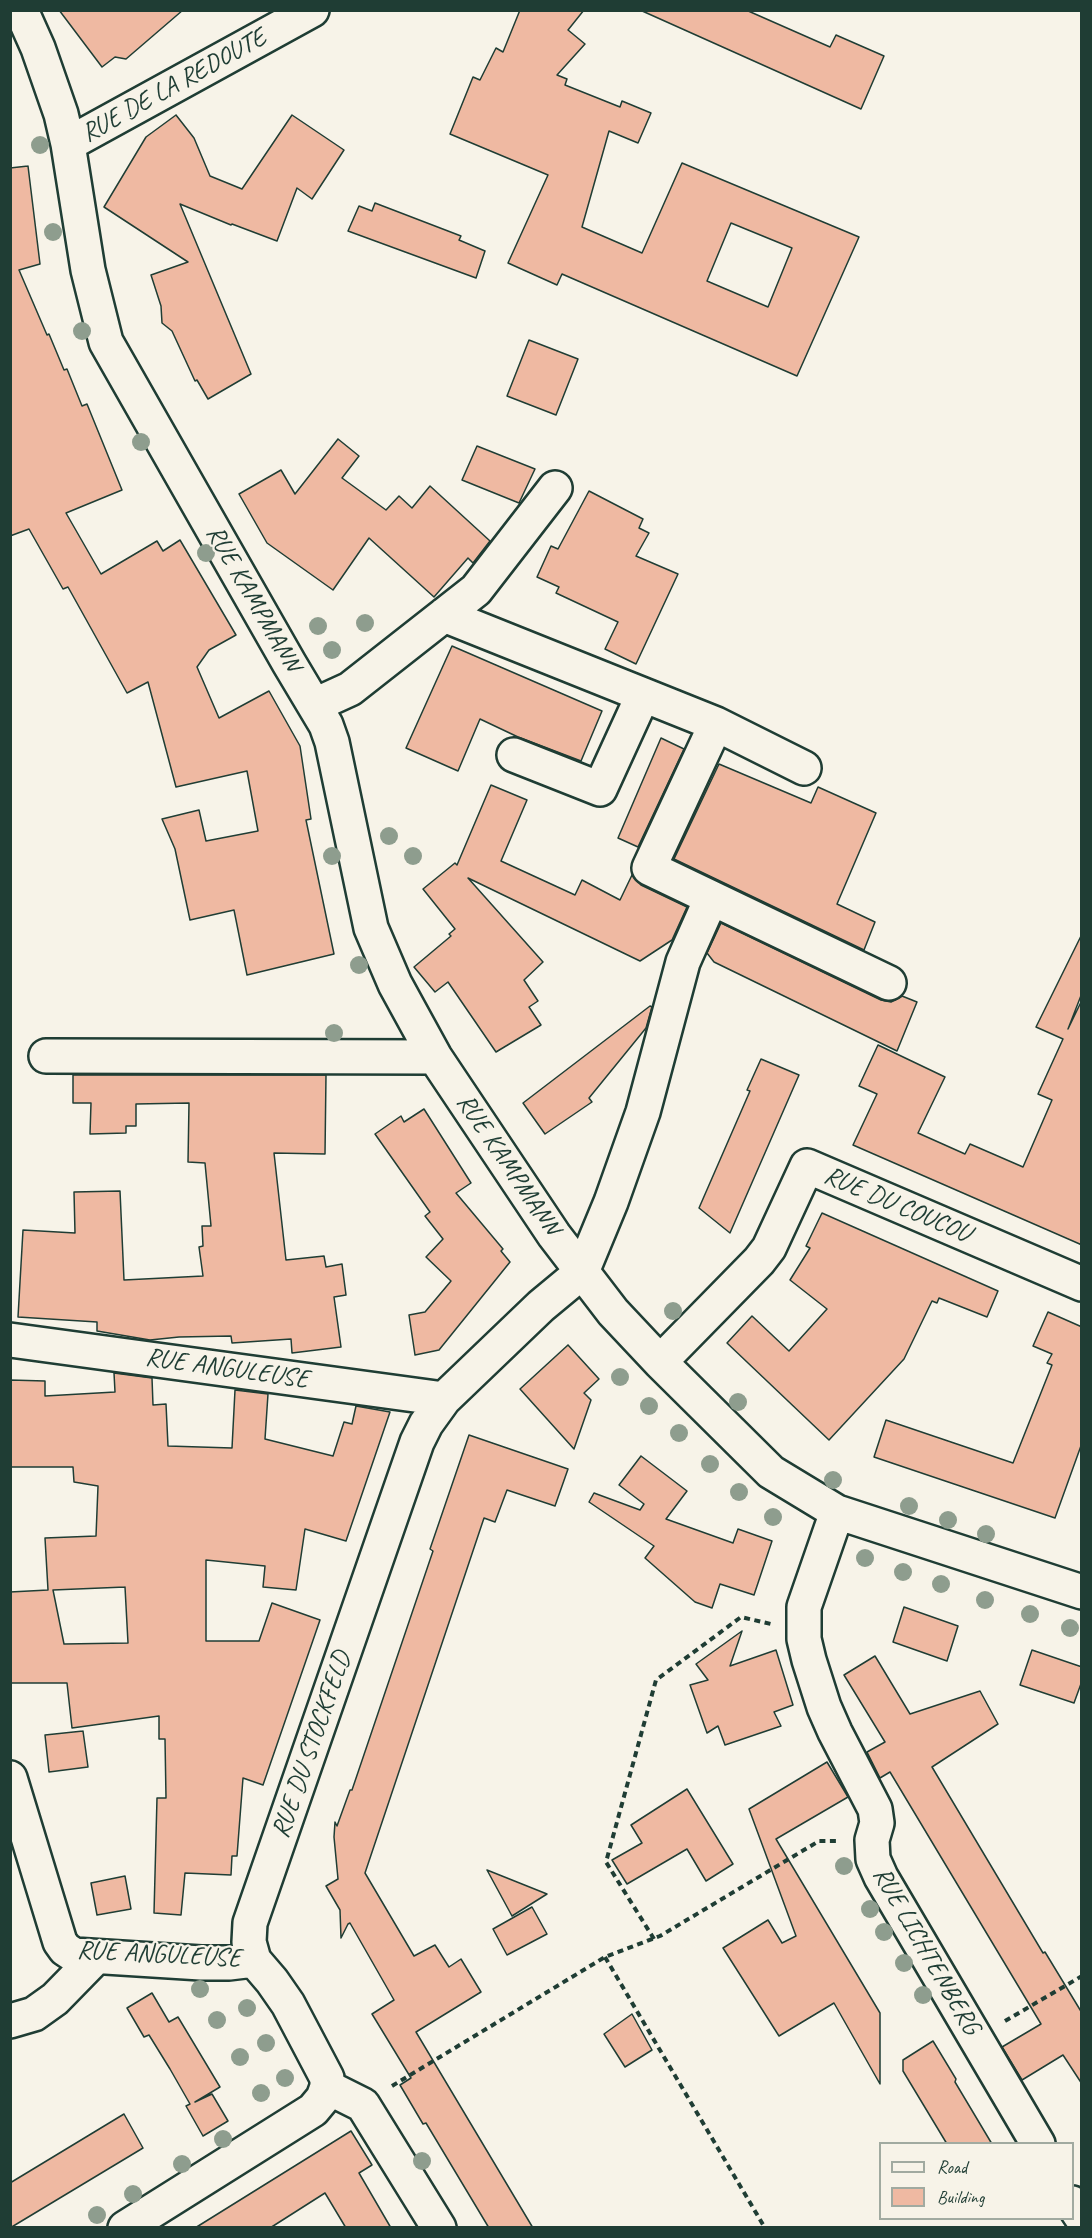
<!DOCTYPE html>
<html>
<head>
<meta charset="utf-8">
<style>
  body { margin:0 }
  #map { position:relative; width:1092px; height:2238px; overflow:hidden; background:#f7f3e8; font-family:Caveat,sans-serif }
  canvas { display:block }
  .frame { position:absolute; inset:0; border:12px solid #1f3d34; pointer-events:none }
  .legend { position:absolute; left:879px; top:2142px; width:195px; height:78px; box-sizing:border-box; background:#f7f3e8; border:2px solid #a1aaa0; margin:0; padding:8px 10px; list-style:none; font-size:18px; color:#1f3d34 }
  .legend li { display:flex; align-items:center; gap:12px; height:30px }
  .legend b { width:30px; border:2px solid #a1aaa0 }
</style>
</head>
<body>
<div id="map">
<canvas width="1092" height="2238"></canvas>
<div class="frame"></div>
<ul class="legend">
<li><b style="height:8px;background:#f7f3e8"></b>Road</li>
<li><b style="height:16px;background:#efb9a2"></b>Building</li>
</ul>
</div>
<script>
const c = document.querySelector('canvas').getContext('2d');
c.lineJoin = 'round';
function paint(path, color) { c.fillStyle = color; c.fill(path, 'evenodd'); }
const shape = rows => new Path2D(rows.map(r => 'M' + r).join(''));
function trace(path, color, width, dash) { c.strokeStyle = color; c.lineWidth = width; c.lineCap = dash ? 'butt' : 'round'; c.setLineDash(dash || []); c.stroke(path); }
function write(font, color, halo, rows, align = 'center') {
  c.font = font + ' Caveat,sans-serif'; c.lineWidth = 4.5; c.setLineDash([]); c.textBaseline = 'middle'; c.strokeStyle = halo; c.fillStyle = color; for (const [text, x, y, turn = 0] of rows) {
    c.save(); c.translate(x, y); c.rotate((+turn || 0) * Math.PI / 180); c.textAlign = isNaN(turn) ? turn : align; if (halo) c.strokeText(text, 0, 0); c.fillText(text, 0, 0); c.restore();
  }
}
const building = shape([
  [59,10,183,10,126,59,115,57,102,67,59,10],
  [520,10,584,10,568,30,585,44,557,75,567,79,565,85,620,107,622,101,651,113,638,143,609,131,582,227,642,253,682,163,859,237,797,376,562,274,557,285,508,263,548,175,450,134,473,77,480,80,496,48,503,52,520,10],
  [731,223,792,248,768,307,707,281,731,223],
  [640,10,746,10,830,47,836,35,884,56,861,109,640,10],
  [176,115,194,138,210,176,242,189,292,115,344,150,312,199,297,188,277,241,232,224,231,225,180,204,251,374,208,399,197,380,195,381,172,331,162,323,161,306,151,275,188,262,104,207,146,137,176,115],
  [28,166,40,264,19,270,47,335,49,334,64,370,67,369,82,406,87,404,122,490,66,513,101,574,157,541,163,551,180,540,236,635,209,650,197,667,219,718,269,691,300,746,311,819,306,820,334,954,247,975,234,910,190,920,175,849,162,819,199,810,206,841,258,831,247,771,176,787,148,682,127,693,68,587,63,589,29,529,10,536,10,168,28,166],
  [375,203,461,236,459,240,485,251,476,278,348,231,359,206,372,211,375,203],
  [529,340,578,359,556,415,507,396,529,340],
  [338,439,359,456,342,478,386,510,399,496,412,508,430,486,490,541,473,563,468,558,434,597,369,538,333,590,267,543,239,494,281,470,295,494,338,439],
  [477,446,535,469,519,503,462,480,477,446],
  [589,491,643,519,639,528,649,533,636,556,678,574,636,664,605,649,618,622,556,593,559,587,537,577,551,546,558,549,589,491],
  [452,646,602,711,581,761,518,737,480,719,458,771,406,748,452,646],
  [661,738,684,749,638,847,618,838,661,738],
  [719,764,811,803,818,787,876,813,837,904,875,922,864,950,674,859,719,764],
  [491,785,527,800,501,861,575,895,582,880,620,900,632,875,641,885,687,907,672,940,640,961,468,878,543,962,524,980,538,1001,529,1007,541,1025,496,1052,448,982,435,992,414,967,451,936,449,934,455,929,423,889,455,863,457,865,491,785],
  [721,923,881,1000,891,1002,902,996,917,1002,897,1051,714,962,707,953,721,923],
  [1082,934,1082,993,1068,1029,1082,1000,1082,1245,853,1145,877,1094,859,1086,878,1045,945,1077,918,1133,965,1154,970,1144,1023,1167,1052,1100,1038,1094,1063,1039,1036,1027,1082,934],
  [650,1006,652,1007,646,1028,589,1098,592,1102,545,1134,523,1103,650,1006],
  [761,1059,799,1075,730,1233,699,1208,750,1091,747,1090,761,1059],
  [73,1075,326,1075,325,1154,274,1153,286,1260,324,1256,326,1267,342,1264,346,1295,334,1297,341,1347,292,1353,291,1339,232,1343,231,1336,179,1337,150,1340,97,1331,97,1322,18,1317,23,1230,75,1233,74,1192,120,1191,124,1280,203,1276,199,1247,203,1246,202,1226,211,1226,205,1163,188,1162,189,1103,136,1104,136,1126,126,1126,126,1133,90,1134,91,1103,73,1103,73,1075],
  [424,1109,471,1183,456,1193,503,1249,501,1251,510,1262,439,1350,415,1355,409,1315,425,1312,451,1281,426,1257,443,1239,425,1216,430,1212,375,1134,401,1116,404,1122,424,1109],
  [822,1213,998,1291,987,1317,939,1298,937,1303,932,1301,904,1359,829,1440,727,1343,752,1316,789,1351,827,1309,790,1280,810,1248,806,1246,822,1213],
  [1048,1312,1082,1327,1082,1443,1055,1518,874,1457,886,1420,1013,1463,1052,1365,1047,1363,1052,1354,1033,1346,1048,1312],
  [568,1345,599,1379,584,1393,591,1400,574,1449,520,1389,568,1345],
  [114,1373,152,1378,153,1405,166,1404,168,1446,232,1448,235,1390,268,1394,265,1439,333,1456,344,1422,352,1424,356,1406,390,1412,346,1541,305,1529,296,1590,263,1587,265,1566,206,1560,206,1641,259,1641,272,1603,320,1620,263,1785,243,1778,237,1856,232,1856,231,1875,185,1873,181,1915,154,1913,157,1798,166,1798,165,1739,159,1739,159,1716,72,1728,67,1683,10,1683,10,1592,48,1590,45,1538,96,1536,98,1486,74,1482,73,1467,10,1467,10,1380,45,1381,45,1396,115,1392,114,1373],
  [125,1587,128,1643,64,1644,53,1590,125,1587],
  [469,1435,568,1469,555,1506,507,1490,495,1522,484,1518,365,1873,414,1956,435,1945,449,1967,461,1959,481,1992,416,2032,533,2228,489,2228,426,2123,423,2124,400,2085,411,2078,372,2014,394,2000,350,1923,348,1924,341,1938,340,1910,326,1886,338,1879,334,1837,335,1822,337,1826,350,1790,352,1790,433,1551,430,1549,469,1435],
  [641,1456,687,1491,666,1519,733,1543,738,1529,772,1541,754,1595,720,1584,712,1608,695,1602,645,1558,654,1546,589,1502,594,1493,640,1510,644,1504,619,1485,641,1456],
  [904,1607,958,1626,947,1661,893,1642,904,1607],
  [742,1631,730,1666,776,1650,793,1705,774,1712,781,1726,725,1745,718,1726,707,1733,690,1685,708,1680,696,1664,742,1631],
  [1032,1650,1082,1667,1082,1681,1074,1703,1020,1685,1032,1650],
  [875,1656,910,1714,980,1691,998,1724,932,1767,1043,1953,1045,1952,1082,2013,1082,2084,1063,2055,1022,2080,1002,2047,1041,2024,890,1772,880,1778,867,1752,885,1742,844,1675,875,1656],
  [83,1731,88,1767,49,1772,45,1735,83,1731],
  [827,1762,848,1797,776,1839,880,2013,880,2084,834,2003,779,2036,723,1948,768,1920,782,1943,796,1936,749,1809,827,1762],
  [687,1789,733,1864,706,1881,687,1849,627,1884,612,1860,642,1843,631,1825,687,1789],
  [487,1870,547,1894,512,1916,487,1870],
  [125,1876,131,1909,97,1915,91,1883,125,1876],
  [532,1907,547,1934,507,1955,493,1929,532,1907],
  [152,1993,169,2022,178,2017,220,2087,195,2102,212,2094,228,2121,203,2136,186,2106,190,2104,170,2069,149,2035,144,2037,127,2008,152,1993],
  [632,2014,652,2050,625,2067,604,2034,632,2014],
  [933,2041,956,2079,955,2082,992,2144,947,2144,903,2071,903,2060,933,2041],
  [124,2114,143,2148,10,2228,10,2183,124,2114],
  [351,2131,372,2165,359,2173,391,2228,346,2228,325,2193,270,2228,195,2228,351,2131]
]);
paint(building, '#efb9a2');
trace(building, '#1f3d34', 1.5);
const minor = shape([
  [21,10,38,48,61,114,68,144,88,270,106,342,289,663,326,725,332,742,371,928,395,984,435,1057,554,1235,613,1312,660,1362,771,1472,837,1512,1082,1592],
  [68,144,312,10],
  [444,615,716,724,649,868,889,983],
  [315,705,350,689,476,590,555,488],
  [716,724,804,768],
  [514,755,600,789,643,695],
  [46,1056,435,1057],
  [10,1340,444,1399],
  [660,1362,759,1261,769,1248,807,1166,1082,1284],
  [837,1512,804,1607,804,1639,809,1660,824,1707,835,1732,875,1809,877,1823,872,1840,873,1859,881,1877,1038,2144],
  [10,1778,60,1942,65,1949,74,1955,201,1963,229,1963,254,1960],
  [10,2021,34,2014,55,1999,96,1957],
  [1072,2203,1082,2218],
  [125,2228,313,2110,323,2098,327,2087],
  [439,2228,363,2105,327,2087,327,2078,288,2004,272,1981,254,1960,249,1942,250,1923,417,1442,426,1424,444,1399,541,1306,582,1272,611,1202,643,1112,683,962,711,899]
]);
trace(minor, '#1f3d34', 38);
trace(shape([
  [654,1939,606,1862,656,1680,741,1617,771,1624],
  [605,1957,765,2228],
  [1005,2021,1082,1976],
  [392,2086,605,1957,660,1936,819,1841,840,1841]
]), '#1f3d34', 4, [6, 4.5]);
trace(minor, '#f7f3e8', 33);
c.fillStyle = '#8e9d8e';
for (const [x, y] of [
  [40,145],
  [53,232],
  [82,331],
  [141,442],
  [206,553],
  [365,623],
  [318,626],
  [332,650],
  [389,836],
  [332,856],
  [413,856],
  [359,965],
  [334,1033],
  [673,1311],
  [620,1377],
  [738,1402],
  [649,1406],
  [679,1433],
  [710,1464],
  [833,1480],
  [739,1492],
  [909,1506],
  [773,1517],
  [948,1520],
  [986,1534],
  [865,1558],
  [903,1572],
  [941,1584],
  [985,1600],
  [1030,1614],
  [1070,1628],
  [844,1866],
  [870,1909],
  [884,1932],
  [904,1963],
  [200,1989],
  [923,1995],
  [247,2008],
  [217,2020],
  [266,2043],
  [240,2057],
  [285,2078],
  [261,2093],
  [223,2139],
  [422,2161],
  [182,2164],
  [133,2194],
  [97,2215]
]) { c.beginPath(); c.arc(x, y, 9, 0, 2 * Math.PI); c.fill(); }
write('26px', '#1f3d34', '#f7f3e8', [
  ["RUE DE LA REDOUTE",174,86,-29],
  ["RUE KAMPMANN",253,599,60],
  ["RUE KAMPMANN",508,1165,56],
  ["RUE DU COUCOU",897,1205,23],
  ["RUE ANGULEUSE",227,1369,8],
  ["RUE DU STOCKFELD",312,1745,-71],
  ["RUE LICHTENBERG",926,1951,60],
  ["RUE ANGULEUSE",159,1955,3]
]);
</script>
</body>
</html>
